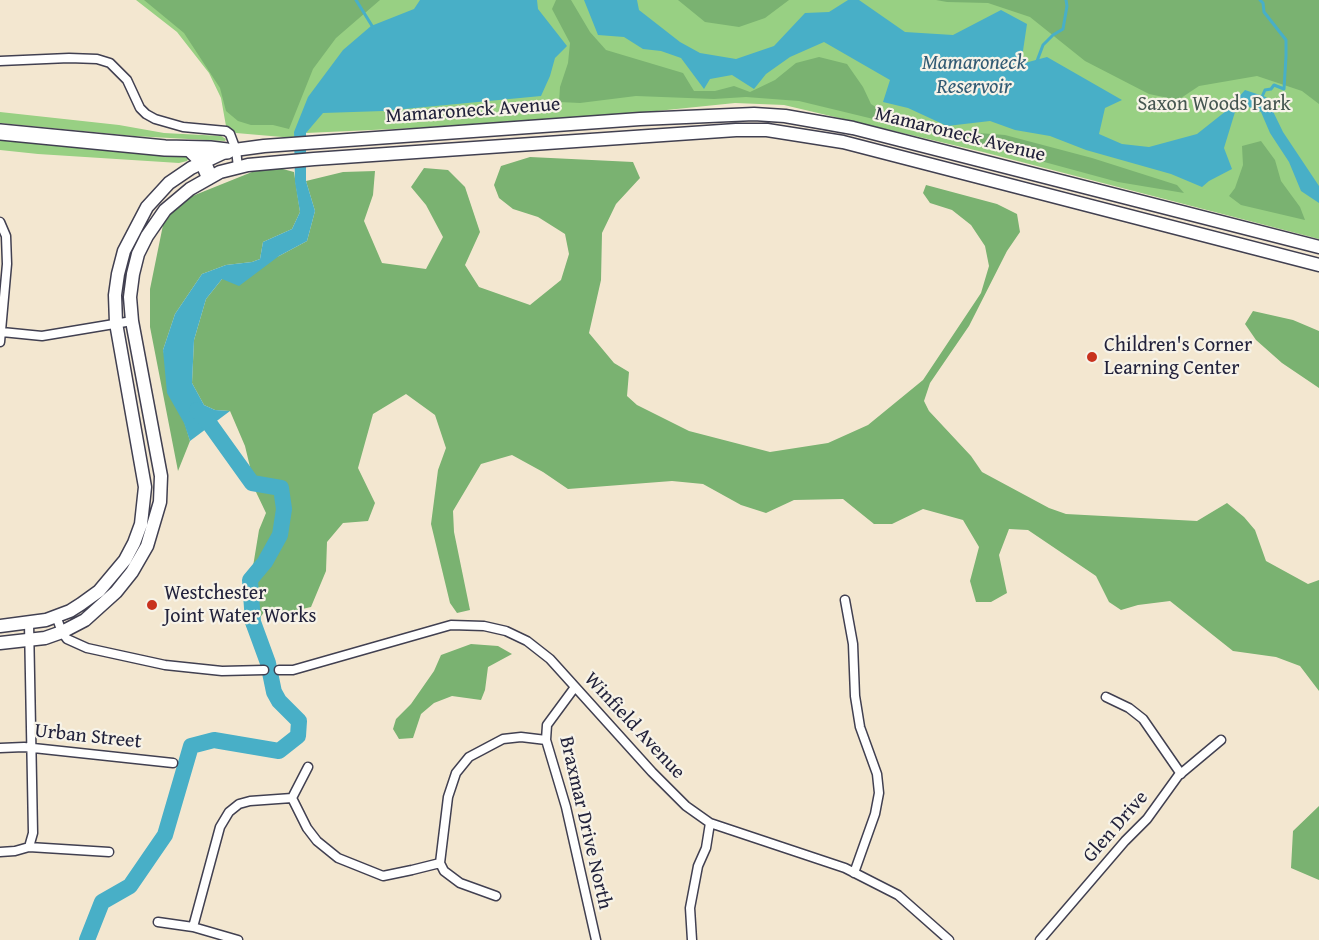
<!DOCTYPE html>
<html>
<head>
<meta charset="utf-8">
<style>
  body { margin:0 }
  canvas { display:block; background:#f3e7d0 }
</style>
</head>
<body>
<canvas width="1319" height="940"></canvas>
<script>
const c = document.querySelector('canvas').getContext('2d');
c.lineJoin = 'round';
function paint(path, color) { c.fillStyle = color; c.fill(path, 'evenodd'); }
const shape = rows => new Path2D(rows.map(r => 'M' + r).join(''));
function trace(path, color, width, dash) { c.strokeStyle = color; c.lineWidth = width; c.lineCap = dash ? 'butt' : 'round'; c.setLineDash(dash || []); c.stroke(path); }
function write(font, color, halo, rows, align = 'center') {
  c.font = font + ' "Gentium Book Plus",serif'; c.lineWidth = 4.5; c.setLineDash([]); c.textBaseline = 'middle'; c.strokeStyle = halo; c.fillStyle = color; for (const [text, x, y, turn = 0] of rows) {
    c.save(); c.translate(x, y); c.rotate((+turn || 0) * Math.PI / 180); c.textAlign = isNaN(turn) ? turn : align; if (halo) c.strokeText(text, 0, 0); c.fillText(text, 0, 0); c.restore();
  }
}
paint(shape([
  [136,0,1319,0,1319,239,983,152,784,105,735,103,647,112,415,128,306,133,307,131,294,132,294,138,236,133,226,126,221,98,209,73,177,32],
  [0,112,119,125,164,133,221,136,226,139,225,141,134,136,0,123],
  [0,139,184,155,189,157,187,161,179,163,38,154,0,150]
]), '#98d083');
paint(shape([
  [144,0,380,0,336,38,313,69,289,129,273,125,251,125,238,121,226,111,220,88,184,33],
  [556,0,571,0,590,32,606,50,683,73,694,91,715,91,734,86,750,92,775,80,796,63,819,57,847,64,863,87,871,104,882,111,934,124,951,131,1005,135,1092,158,1177,185,1184,193,1118,182,989,147,799,101,746,97,714,99,636,96,580,103,559,102,560,87,568,63,570,43,552,9],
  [678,0,789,0,765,18,739,27,705,22],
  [936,0,1319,0,1319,104,1302,91,1257,76,1199,86,1178,100,1149,94,1085,61,1030,17,988,3,947,2],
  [1261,141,1275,160,1281,181,1300,207,1305,220,1241,205,1229,196,1235,188,1243,165,1242,146],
  [530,157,633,162,640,178,616,204,602,233,601,280,589,333,614,363,629,372,627,396,637,405,689,431,770,452,828,443,868,425,923,380,981,293,989,266,985,246,971,225,952,210,930,203,923,193,926,185,997,204,1017,214,1020,232,1007,251,969,326,930,383,924,401,929,411,971,456,982,472,1049,508,1066,514,1197,521,1227,503,1244,517,1255,530,1266,561,1308,584,1319,580,1319,691,1300,666,1276,657,1233,651,1170,601,1138,605,1121,610,1109,602,1096,576,1028,530,1009,529,999,555,1007,593,991,602,976,602,970,581,979,547,963,520,923,509,892,524,874,524,843,499,794,500,766,513,741,505,703,484,672,481,568,489,543,472,512,455,481,464,453,511,454,532,470,610,457,613,450,603,431,524,438,470,446,448,435,415,406,394,373,414,358,468,375,503,368,521,343,523,327,542,326,571,311,607,280,614,265,611,249,632,244,621,259,530,266,513,256,492,245,446,230,411,215,410,204,405,192,383,194,340,206,299,222,279,279,256,307,241,315,211,306,181,343,172,375,171,373,195,364,221,382,263,426,269,443,237,426,205,411,187,424,168,448,170,465,187,480,232,465,265,479,287,530,305,561,280,569,254,565,234,538,217,513,209,499,198,494,185,501,166],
  [279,168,294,172,300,212,292,229,263,242,260,259,252,262,226,265,202,274,175,314,163,350,190,441,178,471,150,327,150,289,163,225,180,201,257,170],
  [1253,311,1293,320,1319,331,1319,388,1282,363,1256,340,1245,324],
  [471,644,498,646,512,654,488,667,485,690,481,700,452,696,434,703,421,714,413,738,399,739,393,729,396,719,411,704,434,671,441,655],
  [1319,806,1319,880,1291,868,1293,831]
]), '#7ab271');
paint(shape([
  [420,0,537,0,538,9,567,46,555,58,550,76,541,96,383,111,323,113,306,133,306,181,315,211,307,241,279,256,239,286,222,279,206,299,194,340,192,383,204,405,215,410,230,411,190,441,184,423,167,393,163,350,175,314,202,274,226,265,252,262,260,259,263,242,292,229,300,212,295,182,294,132,308,97,343,50,371,26,414,9],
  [584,0,637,0,639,10,680,42,700,53,736,59,774,46,805,13,829,12,848,0,859,0,905,32,953,35,1001,10,1027,24,1021,64,1047,57,1122,100,1105,108,1099,134,1122,144,1149,147,1197,134,1226,111,1245,90,1266,97,1283,132,1319,186,1319,203,1301,191,1289,162,1270,133,1261,112,1247,106,1235,112,1224,148,1232,169,1209,181,1202,187,1171,174,1086,150,1050,136,1015,130,990,121,947,126,908,108,883,102,890,80,824,42,790,57,766,74,754,89,732,75,710,79,704,89,681,58,661,51,643,49,624,37,598,35]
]), '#48afc7');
trace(shape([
  [356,0,374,29],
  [1260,0,1263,3,1264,12,1286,40,1286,56,1284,89,1274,85,1271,89,1265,90,1261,99],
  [1037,61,1043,45,1053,35,1063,29,1067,6,1066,0]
]), '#48afc7', 3);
trace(shape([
  [87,940,102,902,130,886,165,835,191,746,214,740,279,751,298,736,299,721,279,701,274,692,268,663,253,622,250,580,265,562,280,535,284,509,281,488,252,483,209,423,197,410]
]), '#48afc7', 16);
const street = shape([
  [0,61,69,58,97,59,110,63,127,80,140,108,146,114,155,119,183,127,226,131,230,134,236,150,238,167],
  [0,222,6,236,7,264,0,342],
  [2,332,42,336,132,321],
  [845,600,853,644,855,696,860,727,877,774,879,793,875,814,854,873],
  [56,616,62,632,67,639,87,648,165,665,222,671,264,670],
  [279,670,293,670,451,625,484,626,506,631,527,641,550,659,652,772,686,806,710,823,845,868,898,895,949,940],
  [575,687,547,725,546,740,566,807,596,940],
  [1106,697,1129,708,1143,719,1181,774],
  [0,748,24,747,173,763],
  [292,798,308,767],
  [29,847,33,833,29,623],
  [0,852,15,851,29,847,109,852],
  [440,863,444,871,460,883,496,896],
  [158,922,193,927,238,940],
  [193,927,220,827,229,812,239,804,250,801,292,798,307,828,317,841,338,858,383,876,412,870,440,863,448,797,456,773,469,757,503,739,521,737,546,740],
  [692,940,690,908,698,866,706,848,710,823],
  [1040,940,1125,841,1147,819,1178,776,1221,740]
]);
const primary = shape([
  [0,626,46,620,70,611,81,604,99,591,125,560,134,543,141,524,145,487,116,323,115,295,118,274,124,251,147,207,169,183,191,168,227,151,264,146,640,119,754,114,785,116,853,128,1319,247],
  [0,643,45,638,62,632,85,620,116,592,132,572,147,546,160,502,161,476,132,321,130,297,133,274,138,254,147,236,165,210,190,189,220,172,248,165,314,159,736,130,767,130,843,142,1319,265]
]);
const highway = shape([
  [0,132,165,148,210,149,227,151],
  [190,149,203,162,209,176]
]);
trace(street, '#414051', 11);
trace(primary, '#414051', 15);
trace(highway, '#414051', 18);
trace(street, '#fff', 8);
trace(primary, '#fff', 12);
trace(highway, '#fff', 15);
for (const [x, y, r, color] of [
  [1092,357,6,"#c8321e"],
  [152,605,6,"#c8321e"]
]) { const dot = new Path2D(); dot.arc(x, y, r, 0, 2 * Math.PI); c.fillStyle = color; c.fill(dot); trace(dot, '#f7f3e8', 2); }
write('20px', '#455651', '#f7f3e8', [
  ["Saxon Woods Park",1214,105]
]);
write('20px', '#22223b', '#f7f3e8', [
  ["Mamaroneck Avenue",473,111,-4],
  ["Mamaroneck Avenue",960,135,14],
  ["Winfield Avenue",634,726,47],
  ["Urban Street",88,737,6],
  ["Braxmar Drive North",585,823,77],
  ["Glen Drive",1116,827,-49]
]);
write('20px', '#22223b', '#f7f3e8', [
  ["Children's Corner",1104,346],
  ["Learning Center",1104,369],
  ["Westchester",164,594],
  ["Joint Water Works",164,617]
], 'left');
write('italic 21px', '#315a73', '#f7f3e8', [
  ["Mamaroneck",974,64],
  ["Reservoir",974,88]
]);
</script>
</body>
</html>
